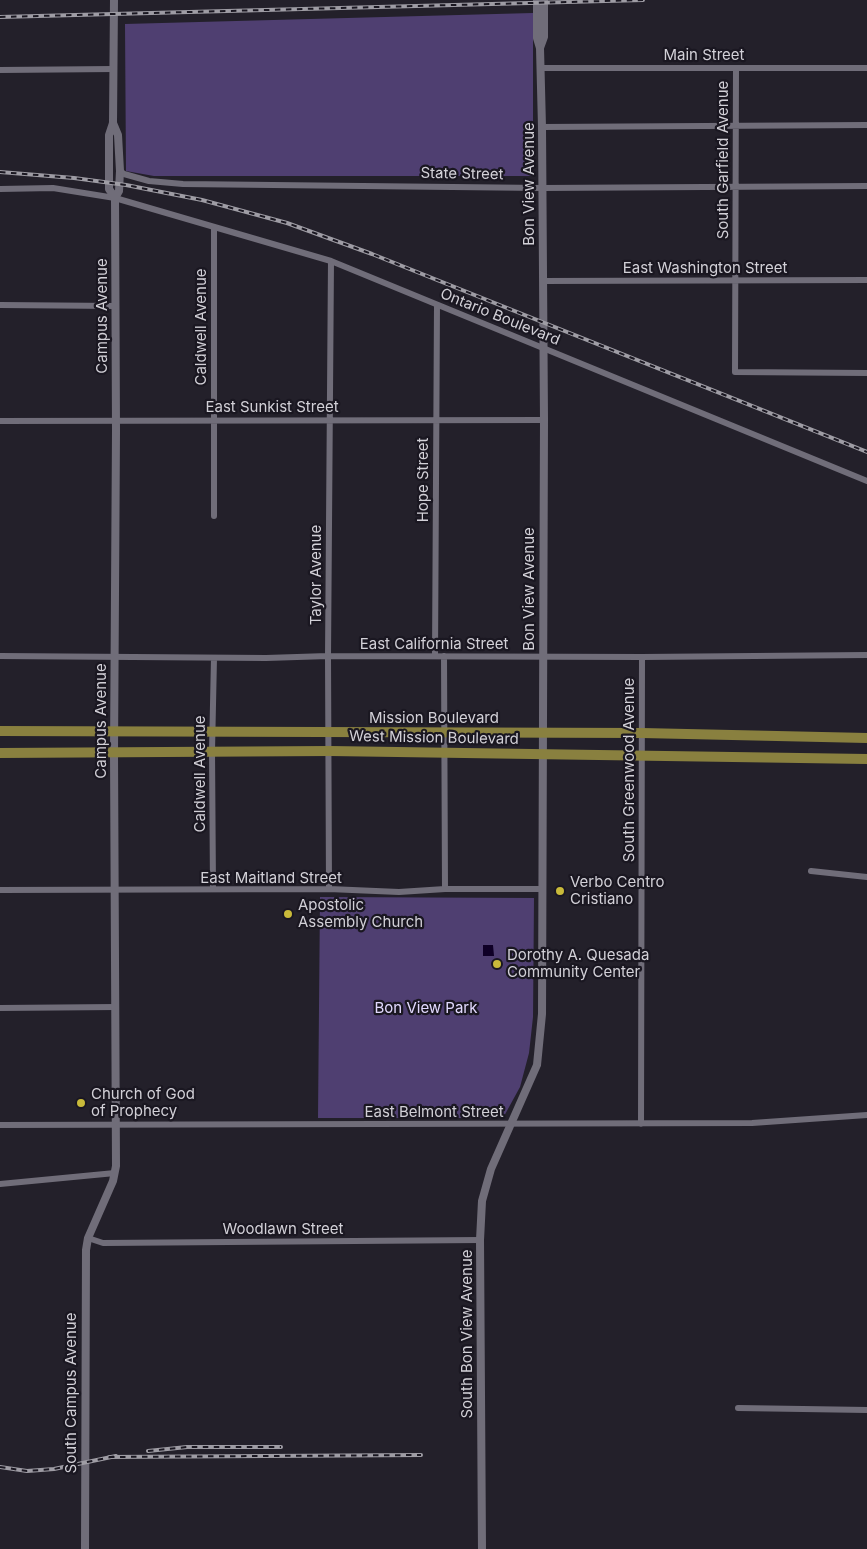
<!DOCTYPE html>
<html>
<head>
<meta charset="utf-8">
<style>
  body { margin:0 }
  canvas { display:block; background:#23202a }
</style>
</head>
<body>
<canvas width="867" height="1549"></canvas>
<script>
const c = document.querySelector('canvas').getContext('2d');
c.lineJoin = 'round';
function paint(path, color) { c.fillStyle = color; c.fill(path, 'evenodd'); }
const shape = rows => new Path2D(rows.map(r => 'M' + r).join(''));
function trace(path, color, width, dash) { c.strokeStyle = color; c.lineWidth = width; c.lineCap = dash ? 'butt' : 'round'; c.setLineDash(dash || []); c.stroke(path); }
function write(font, color, halo, rows, align = 'center') {
  c.font = font + ' Inter,sans-serif'; c.lineWidth = 4.5; c.setLineDash([]); c.textBaseline = 'middle'; c.strokeStyle = halo; c.fillStyle = color; for (const [text, x, y, turn = 0] of rows) {
    c.save(); c.translate(x, y); c.rotate((+turn || 0) * Math.PI / 180); c.textAlign = isNaN(turn) ? turn : align; if (halo) c.strokeText(text, 0, 0); c.fillText(text, 0, 0); c.restore();
  }
}
paint(shape([
  [533,13,533,174,531,176,154,176,126,171,125,24],
  [320,897,534,898,533,1017,529,1053,520,1087,503,1118,318,1118]
]), '#4f3f71');
paint(shape([
  [483,945,493,945,494,956,483,956]
]), '#0f0026');
trace(shape([
  [541,68,867,68],
  [736,68,735,372,867,373],
  [0,70,114,69],
  [542,127,867,125],
  [120,171,124,174,149,181,183,184,542,188,867,186],
  [0,189,53,188,115,198,331,261,867,481],
  [214,228,214,516],
  [543,281,867,280],
  [0,305,116,306],
  [0,421,544,420],
  [0,656,266,658,328,656,642,657,867,655],
  [435,656,437,305],
  [444,656,445,889],
  [811,871,867,877],
  [213,889,212,751,214,658],
  [329,889,328,656,331,261],
  [0,890,329,889,399,892,445,889,542,889],
  [0,1008,116,1007],
  [641,1124,642,657],
  [0,1125,752,1123,867,1115],
  [0,1184,115,1173],
  [88,1238,103,1243,480,1240],
  [738,1408,867,1410]
]), '#706d79', 6);
trace(shape([
  [114,0,113,123,109,135,109,189,115,198],
  [540,48,544,37,544,0],
  [85,1549,86,1250,88,1238,113,1181,116,1166,114,753,116,431,115,198,119,191,120,171,118,135,113,123],
  [482,1549,480,1240,482,1201,491,1169,537,1065,542,1014,544,420,542,127,540,48,537,38,537,0]
]), '#706d79', 8);
trace(shape([
  [0,731,642,733,867,738],
  [0,753,330,751,867,759]
]), '#89803f', 10);
const rail = shape([
  [0,17,643,0],
  [0,172,74,178,126,185,202,200,287,223,372,254,867,452],
  [148,1451,187,1447,281,1447],
  [109,1457,421,1455],
  [0,1467,27,1471,54,1469,116,1456]
]);
trace(rail, '#9e9ca4', 4);
trace(rail, '#1a1721', 2, [5.5]);
for (const [x, y, r, color] of [
  [560,891,5,"#c9ba3a"],
  [288,914,5,"#c9ba3a"],
  [497,964,5,"#c9ba3a"],
  [81,1103,5,"#c9ba3a"]
]) { const dot = new Path2D(); dot.arc(x, y, r, 0, 2 * Math.PI); c.fillStyle = color; c.fill(dot); trace(dot, '#1a1721', 2); }
write('15px', '#d2d0d7', '#1a1721', [
  ["Main Street",704,55],
  ["South Garfield Avenue",723,160,-90],
  ["State Street",462,174,1],
  ["Bon View Avenue",529,184,-90],
  ["East Washington Street",705,268],
  ["Campus Avenue",102,316,-90],
  ["Ontario Boulevard",500,317,22],
  ["Caldwell Avenue",201,327,-90],
  ["East Sunkist Street",272,407],
  ["Hope Street",423,480,-90],
  ["Taylor Avenue",316,575,-90],
  ["Bon View Avenue",529,589,-90],
  ["East California Street",434,644],
  ["Mission Boulevard",434,718],
  ["Campus Avenue",101,721,-90],
  ["West Mission Boulevard",434,738,1],
  ["South Greenwood Avenue",629,770,-90],
  ["Caldwell Avenue",200,774,-90],
  ["East Maitland Street",271,878],
  ["East Belmont Street",434,1112],
  ["Woodlawn Street",283,1229],
  ["South Bon View Avenue",467,1334,-90],
  ["South Campus Avenue",71,1393,-90]
]);
write('15px', '#d2d0d7', '#1a1721', [
  ["Verbo Centro",570,882],
  ["Cristiano",570,899],
  ["Apostolic",298,905],
  ["Assembly Church",298,922],
  ["Dorothy A. Quesada",507,955],
  ["Community Center",507,972],
  ["Church of God",91,1094],
  ["of Prophecy",91,1111]
], 'left');
write('15px', '#e2d9fe', '#1a1721', [
  ["Bon View Park",426,1008]
]);
</script>
</body>
</html>
